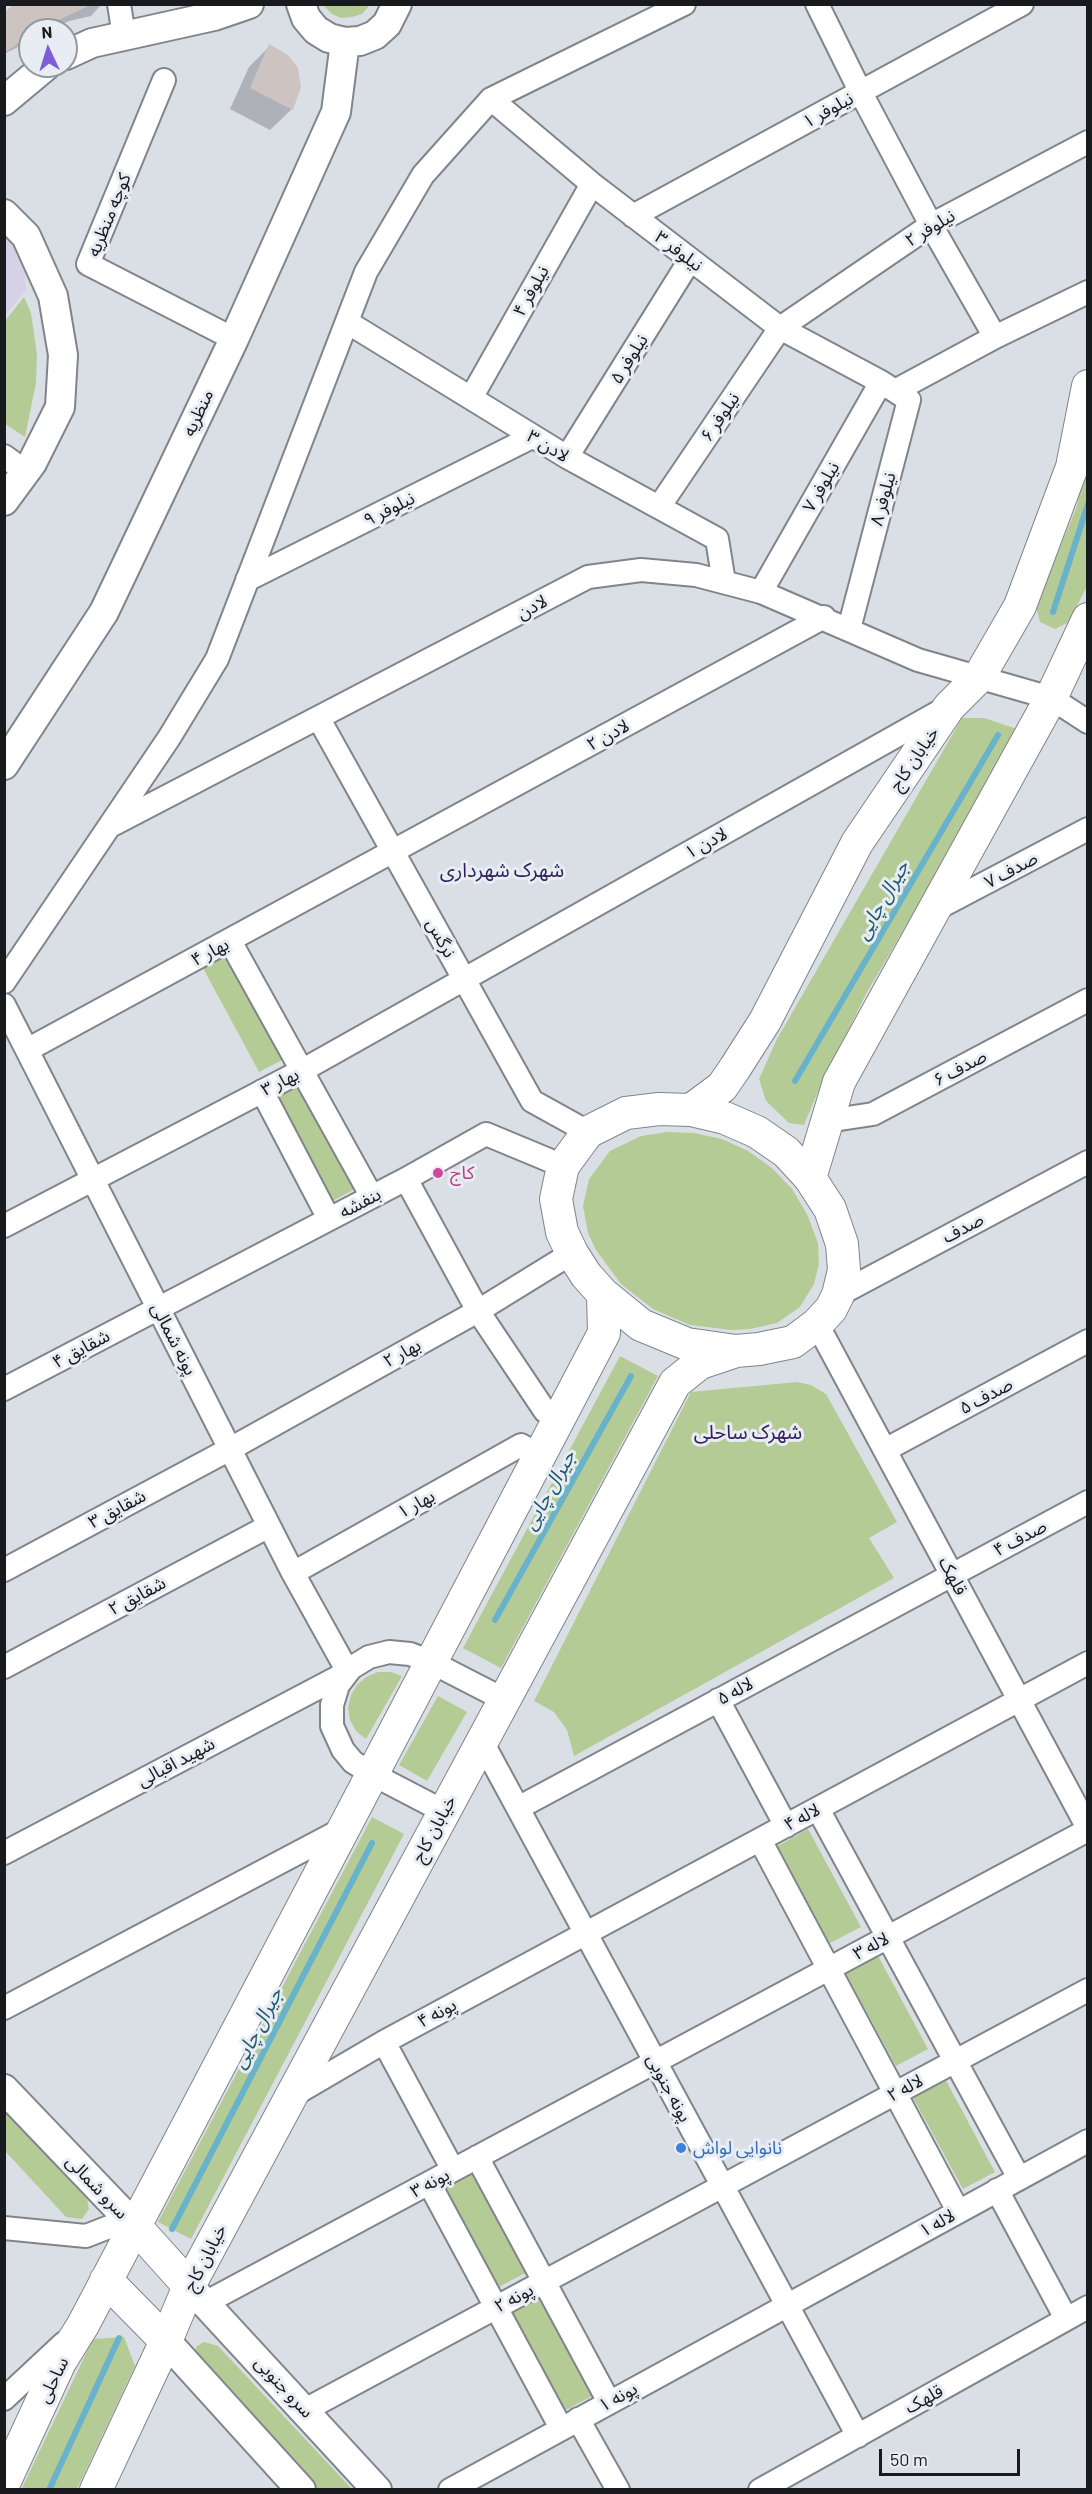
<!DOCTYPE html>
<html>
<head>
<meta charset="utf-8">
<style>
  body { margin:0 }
  #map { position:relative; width:1092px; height:2494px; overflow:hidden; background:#dadfe6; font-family:Barlow,sans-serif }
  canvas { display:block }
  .frame { position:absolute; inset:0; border:6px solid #191a1d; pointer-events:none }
  .north { position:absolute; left:18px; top:18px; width:60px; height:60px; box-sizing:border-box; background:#e8ecf3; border:2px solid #95989d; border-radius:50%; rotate:356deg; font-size:16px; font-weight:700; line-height:24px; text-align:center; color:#191a1d }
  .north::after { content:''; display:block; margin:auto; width:21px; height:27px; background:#805dd8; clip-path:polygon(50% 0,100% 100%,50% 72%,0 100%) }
  .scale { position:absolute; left:879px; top:2449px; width:141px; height:27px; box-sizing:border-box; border:3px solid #191a1d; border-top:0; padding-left:8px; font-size:18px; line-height:21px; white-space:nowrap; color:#191a1d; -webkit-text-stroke:4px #e8ecf3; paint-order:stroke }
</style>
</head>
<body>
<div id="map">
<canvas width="1092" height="2494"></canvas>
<div class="frame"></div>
<div class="north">N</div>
<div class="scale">50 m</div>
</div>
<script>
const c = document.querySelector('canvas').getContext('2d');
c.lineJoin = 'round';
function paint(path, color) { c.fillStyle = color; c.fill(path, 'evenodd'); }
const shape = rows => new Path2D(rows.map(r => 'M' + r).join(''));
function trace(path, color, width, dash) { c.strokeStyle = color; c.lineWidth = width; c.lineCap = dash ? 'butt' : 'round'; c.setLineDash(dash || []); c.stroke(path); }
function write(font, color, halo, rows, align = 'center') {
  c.font = font + ' Barlow,"Noto Sans Arabic",sans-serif'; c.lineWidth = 6; c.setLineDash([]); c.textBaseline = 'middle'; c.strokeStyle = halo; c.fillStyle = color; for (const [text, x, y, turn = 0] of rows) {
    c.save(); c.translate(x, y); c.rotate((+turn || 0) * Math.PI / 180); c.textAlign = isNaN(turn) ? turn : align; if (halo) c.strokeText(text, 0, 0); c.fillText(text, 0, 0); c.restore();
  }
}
paint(shape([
  [5,225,25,272,26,289,5,316]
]), '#d6d1e7');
paint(shape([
  [323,5,370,5,362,14,352,17,341,18,332,14],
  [24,297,31,313,37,355,36,383,25,437,4,423,5,321],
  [1087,458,1087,586,1069,622,1055,629,1040,622,1036,606,1077,506],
  [962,718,984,718,1020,730,866,994,820,1087,804,1125,789,1123,766,1101,759,1079,777,1039],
  [228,955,284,1059,259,1072,203,968],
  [301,1084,357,1188,332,1201,275,1097],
  [667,1132,694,1133,722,1139,748,1151,772,1168,792,1189,807,1214,818,1243,819,1264,814,1284,800,1307,777,1323,750,1329,731,1330,690,1325,653,1309,621,1284,596,1250,588,1233,583,1206,589,1179,610,1151,641,1136],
  [620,1356,658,1376,501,1668,463,1648],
  [797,1382,811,1385,826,1394,897,1522,869,1538,894,1578,574,1756,567,1730,554,1712,534,1701,691,1392],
  [378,1672,391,1672,402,1676,366,1739,356,1731,350,1720,348,1708,351,1695,357,1685,366,1677],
  [438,1696,467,1712,427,1781,399,1765],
  [372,1817,404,1834,191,2239,158,2222],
  [808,1829,861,1927,828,1944,776,1847],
  [876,1952,928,2049,896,2066,843,1969],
  [943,2075,995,2172,963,2189,910,2092],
  [5,2109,87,2198,89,2209,82,2219,66,2217,5,2151],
  [474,2170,529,2271,493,2290,438,2189],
  [542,2293,596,2394,560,2413,506,2312],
  [124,2337,135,2366,77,2489,21,2490,93,2339],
  [204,2342,218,2346,352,2489,312,2489,193,2353,197,2346]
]), '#b4cb96');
paint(shape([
  [17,4,102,4,91,16,69,21,51,30,30,30,30,41,4,54,4,14],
  [270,46,292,109,270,130,230,109,249,67]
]), '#0003');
trace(shape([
  [1053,612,1088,504],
  [795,1081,998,735],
  [495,1620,631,1376],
  [172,2229,372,1843],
  [49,2490,119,2338]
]), '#68b3cb', 6);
paint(shape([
  [15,4,90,4,90,5,38,30,30,30,30,35,4,53,4,12],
  [269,44,288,55,298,68,301,87,293,110,250,88]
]), '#cdc3c1');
const minor = shape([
  [119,4,124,36],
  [817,4,861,93,931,225,995,337],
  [164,80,88,264,234,339],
  [491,99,592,184,780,328,881,382,909,400,849,629],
  [633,216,1022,4],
  [347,322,567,457,717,539,724,582],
  [895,391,995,337,1088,292],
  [471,398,592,184],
  [4,456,26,472],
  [567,457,690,260],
  [659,507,780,328,931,225,1088,142],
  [247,580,532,437],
  [761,592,881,382],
  [319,719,532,1101,588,1132],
  [114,824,588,577,641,570,696,575,761,592,918,660,1051,698,1088,722],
  [934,910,1088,829],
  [230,941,372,1197],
  [4,982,169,738,217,659,366,272,423,175,491,99,684,4],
  [4,1005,293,1573,348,1672,4,1853],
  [27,1050,824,617],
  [262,1091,329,1219],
  [827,1121,873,1114,1088,1000],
  [406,1179,478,1311,545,1411,558,1420],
  [4,1226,303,1070,944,709],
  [838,1295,1088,1162],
  [817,1324,1088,1828],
  [4,1389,406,1179,486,1134,563,1166],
  [885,1450,1088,1341],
  [4,1570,230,1449,478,1311,572,1253],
  [293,1573,521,1445,539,1455],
  [4,1667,269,1526],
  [718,1700,786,1826],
  [481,1740,858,2436],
  [518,1808,1088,1502],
  [818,1809,1019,2178],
  [443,1811,372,1774,353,1762,343,1750,332,1726,332,1705,338,1685,351,1668,369,1657,389,1652,410,1654,431,1662,503,1699],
  [760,1840,958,2211],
  [4,2008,343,1829],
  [384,2042,453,2170],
  [290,2097,384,2042,1088,1663],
  [477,2157,609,2402],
  [429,2183,561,2428],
  [997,2190,1062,2311],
  [4,2228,86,2236,127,2220],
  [205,2303,1088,1830],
  [4,2399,64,2343],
  [305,2410,1088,1990],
  [578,2419,618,2490],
  [450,2490,1088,2141],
  [760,2490,1088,2307]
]);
const tertiary = shape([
  [301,4,306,18,316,30,329,38,345,42,360,41,375,35,387,24,397,4],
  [66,55,92,43,214,16,249,4],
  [4,101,46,66],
  [4,214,26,236,53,296,63,355,60,407,32,463,4,501],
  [4,765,104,612,234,339,336,112,345,42],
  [4,2089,135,2226],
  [189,2286,377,2490],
  [166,2341,301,2490]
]);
const secondary = shape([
  [659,1109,691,1110,725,1118,757,1132,786,1152,810,1178,830,1209,842,1244,844,1270,838,1295,831,1309,817,1324,793,1342,759,1349,736,1351,687,1344,641,1325,603,1294,586,1275,572,1253,562,1232,556,1199,563,1166,588,1132,626,1113,659,1109],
  [691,1110,722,1087,735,1068,765,1021,857,843,949,707,979,677,1020,606,1072,467,1088,386],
  [810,1178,839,1082,1051,698,1088,619],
  [135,2226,189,2286],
  [106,2280,166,2341],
  [4,2483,60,2362,83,2325,135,2226,604,1333,603,1294],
  [96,2490,166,2341,189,2286,675,1383,700,1363,736,1351]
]);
trace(minor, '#80848b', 26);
trace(tertiary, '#80848b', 32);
trace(secondary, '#80848b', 34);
trace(minor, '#fff', 22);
trace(tertiary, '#fff', 28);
trace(secondary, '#fff', 32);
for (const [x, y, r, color] of [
  [438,1173,6,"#d1479c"],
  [681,2148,6,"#3f7fe0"]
]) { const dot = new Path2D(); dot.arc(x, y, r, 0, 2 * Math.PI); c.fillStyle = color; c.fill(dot); trace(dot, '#e8ecf3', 2); }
write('18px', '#191a1d', '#e8ecf3', [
  ["نیلوفر ۱",828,110,-29],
  ["کوچه منظریه",109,215,-68],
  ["نیلوفر ۲",930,228,-31],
  ["نیلوفر ۳",679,251,37],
  ["نیلوفر ۴",531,291,-61],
  ["نیلوفر ۵",629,359,-58],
  ["منظریه",198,413,-65],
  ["نیلوفر ۶",720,417,-56],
  ["لادن ۳",548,446,31],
  ["نیلوفر ۷",821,487,-60],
  ["نیلوفر ۸",883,499,-75],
  ["نیلوفر ۹",389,509,-27],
  ["لادن",532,607,-28],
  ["لادن ۲",608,735,-29],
  ["خیابان کاج",914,759,-56],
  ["لادن ۱",706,843,-29],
  ["صدف ۷",1011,870,-28],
  ["نرگس",441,938,61],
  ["بهار ۴",210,952,-28],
  ["صدف ۶",960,1068,-28],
  ["بهار ۳",280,1082,-27],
  ["بنفشه",360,1203,-28],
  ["صدف",963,1228,-28],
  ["پونه شمالی",174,1339,63],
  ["شقایق ۴",81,1349,-28],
  ["بهار ۲",402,1353,-29],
  ["صدف ۵",986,1396,-28],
  ["بهار ۱",416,1504,-29],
  ["شقایق ۳",117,1509,-28],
  ["صدف ۴",1020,1538,-28],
  ["قلهک",953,1576,62],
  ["شقایق ۲",137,1596,-28],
  ["لاله ۵",735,1691,-28],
  ["شهید اقبالی",176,1762,-28],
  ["لاله ۴",802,1817,-28],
  ["خیابان کاج",434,1829,-62],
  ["لاله ۳",871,1946,-28],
  ["پونه ۴",437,2013,-28],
  ["پونه جنوبی",669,2088,62],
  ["لاله ۲",905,2088,-28],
  ["پونه ۳",430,2183,-28],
  ["سرو شمالی",97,2187,46],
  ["لاله ۱",937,2223,-29],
  ["خیابان کاج",205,2258,-63],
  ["پونه ۲",514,2298,-28],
  ["ساحلی",53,2380,-64],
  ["سرو جنوبی",284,2387,47],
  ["پونه ۱",618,2397,-29],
  ["قلهک",924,2399,-29]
]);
write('18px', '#b23c85', '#e8ecf3', [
  ["کاج",450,1173]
], 'left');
write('18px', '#366cbe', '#e8ecf3', [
  ["نانوایی لواش",693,2148]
], 'left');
write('20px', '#301f59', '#e8ecf3', [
  ["شهرک شهرداری",502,870],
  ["شهرک ساحلی",748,1432]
]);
write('italic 20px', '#1d5a6c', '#e8ecf3', [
  ["جیرال چایی",882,900,-60],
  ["جیرال چایی",549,1490,-61],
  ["جیرال چایی",257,2028,-63]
]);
</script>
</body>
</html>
